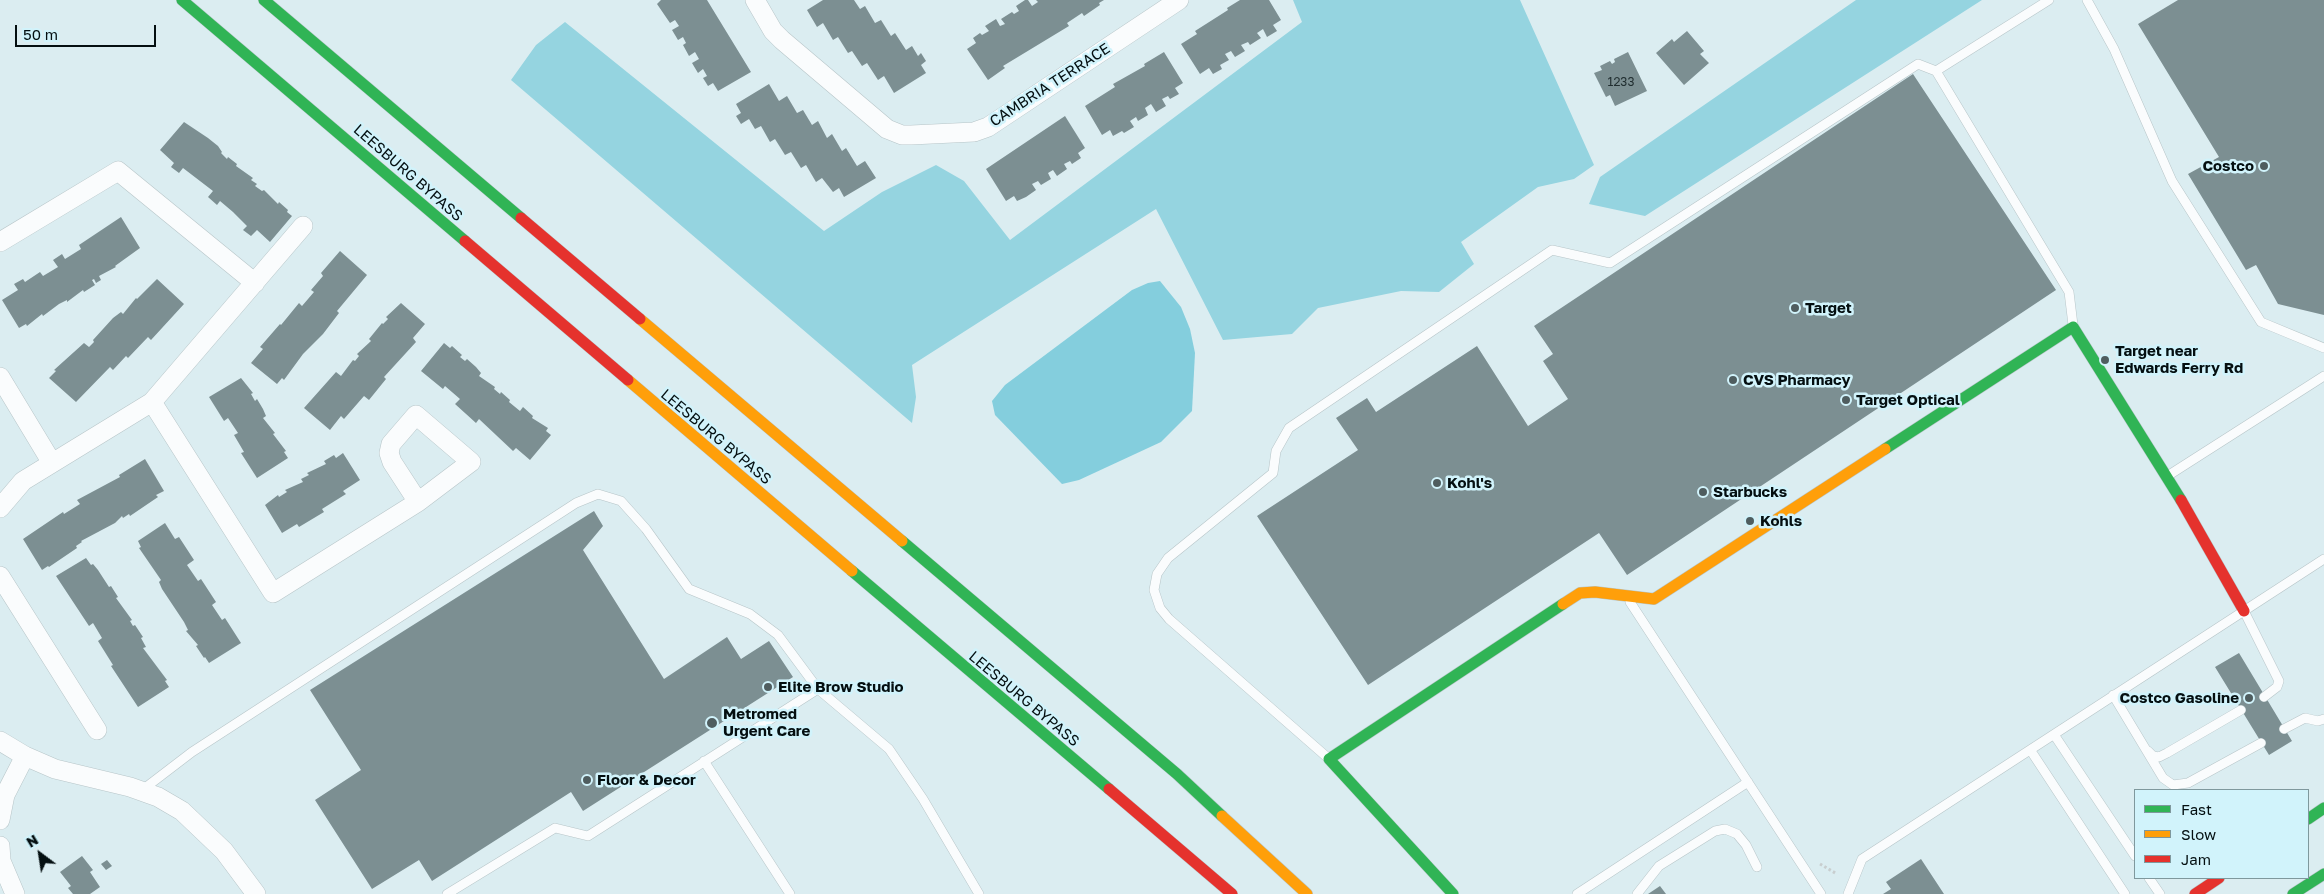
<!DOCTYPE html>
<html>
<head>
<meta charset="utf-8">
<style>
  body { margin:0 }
  #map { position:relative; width:2324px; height:894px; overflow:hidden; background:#dbedf1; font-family:"Golos Text",sans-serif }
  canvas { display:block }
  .legend { position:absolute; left:2134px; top:789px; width:175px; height:90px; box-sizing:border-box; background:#d1f3fb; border:1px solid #7f989d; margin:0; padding:6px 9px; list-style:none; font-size:15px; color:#040f11 }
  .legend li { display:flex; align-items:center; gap:10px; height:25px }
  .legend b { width:25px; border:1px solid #7f989d }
  .north { position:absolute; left:15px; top:829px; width:50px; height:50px; -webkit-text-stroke:4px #d1f3fb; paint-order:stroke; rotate:329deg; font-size:14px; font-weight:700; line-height:20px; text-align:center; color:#040f11 }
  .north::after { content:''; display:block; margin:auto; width:18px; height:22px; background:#040f11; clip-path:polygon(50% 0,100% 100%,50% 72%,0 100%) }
  .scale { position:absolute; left:15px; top:25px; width:141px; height:22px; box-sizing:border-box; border:2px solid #040f11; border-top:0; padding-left:6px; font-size:15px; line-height:18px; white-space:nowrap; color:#040f11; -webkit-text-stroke:4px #d1f3fb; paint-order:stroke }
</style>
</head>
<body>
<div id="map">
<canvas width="2324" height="894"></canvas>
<ul class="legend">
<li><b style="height:6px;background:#30b455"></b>Fast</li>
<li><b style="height:6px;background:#ff9f0a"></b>Slow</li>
<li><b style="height:6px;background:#e5322d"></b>Jam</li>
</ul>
<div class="north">N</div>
<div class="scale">50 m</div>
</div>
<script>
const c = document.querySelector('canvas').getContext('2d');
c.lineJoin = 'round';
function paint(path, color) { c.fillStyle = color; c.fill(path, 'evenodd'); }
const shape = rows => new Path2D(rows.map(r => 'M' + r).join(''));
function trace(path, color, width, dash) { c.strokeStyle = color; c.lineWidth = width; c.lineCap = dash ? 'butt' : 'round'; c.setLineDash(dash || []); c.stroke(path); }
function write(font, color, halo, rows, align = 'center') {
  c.font = font + ' "Golos Text",sans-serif'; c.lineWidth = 5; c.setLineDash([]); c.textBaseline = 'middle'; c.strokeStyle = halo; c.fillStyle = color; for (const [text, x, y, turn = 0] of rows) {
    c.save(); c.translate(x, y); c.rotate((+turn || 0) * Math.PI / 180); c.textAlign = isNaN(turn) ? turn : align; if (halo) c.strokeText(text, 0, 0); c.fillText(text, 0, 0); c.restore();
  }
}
paint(shape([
  [1293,0,1520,0,1594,165,1574,179,1538,187,1461,242,1474,264,1439,292,1401,291,1318,308,1292,334,1223,340,1156,209,912,365,916,397,912,423,511,80,536,45,565,22,824,231,882,192,936,165,964,181,1010,240,1302,22],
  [1856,0,1982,0,1645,216,1589,204,1600,177]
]), '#95d4e0');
paint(shape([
  [1160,281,1181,307,1190,329,1195,353,1192,411,1161,442,1079,480,1062,484,995,415,992,401,1005,385,1132,290,1148,283]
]), '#84cedd');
paint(shape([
  [661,0,707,0,751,72,718,91,713,83,708,86,703,78,707,76,703,69,698,73,692,63,699,59,695,52,689,56,683,45,686,43,683,37,678,40,672,30,679,26,675,20,670,23,657,4],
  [823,0,854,0,860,9,865,6,875,23,881,20,891,36,895,33,906,50,912,46,918,56,921,53,926,61,921,65,926,73,894,93,884,76,878,80,867,63,862,66,852,51,848,53,838,37,833,40,823,23,817,27,807,10],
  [1025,0,1028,0,1032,6,1038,2,1036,0,1104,0,1099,3,1100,5,1084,16,1082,13,1067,23,1069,26,1003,66,1005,68,988,80,967,49,976,43,973,38,980,33,982,35,989,31,985,26,996,19,1000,26,1005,24,1001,19,1012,12,1014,14,1019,11,1016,6],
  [1240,0,1269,0,1281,20,1273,25,1277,31,1267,37,1263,29,1257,33,1261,38,1250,45,1248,42,1241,45,1245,51,1235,57,1231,51,1225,54,1229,60,1220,65,1222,69,1213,74,1209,68,1200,74,1181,44,1197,34,1195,31,1228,10,1227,8],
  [2178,0,2324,0,2324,315,2278,304,2256,265,2246,270,2188,174,2219,157,2138,24],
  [1687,31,1704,51,1700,54,1709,63,1684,85,1656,53,1672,39,1674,42],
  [1164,52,1183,83,1175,88,1179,94,1170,99,1168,96,1162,99,1166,106,1156,112,1151,104,1145,108,1148,115,1138,121,1136,117,1130,121,1134,127,1124,133,1122,131,1113,136,1110,130,1102,135,1085,106,1115,87,1113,84,1145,66,1144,64],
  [1628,52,1647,91,1615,106,1610,95,1606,97,1594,73,1602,70,1600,66,1610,61,1612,64,1615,62,1614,59],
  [1913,74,2056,290,1627,575,1599,533,1368,685,1257,516,1358,450,1336,418,1367,398,1376,412,1477,346,1528,426,1568,399,1543,361,1553,354,1534,326],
  [769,84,779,101,787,96,797,113,803,110,812,125,818,121,827,138,832,134,842,151,846,148,857,166,865,161,876,178,844,197,839,188,833,192,822,178,816,182,806,165,801,168,791,152,785,155,775,139,770,142,761,126,755,129,749,119,741,124,736,116,741,113,736,104],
  [1065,116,1085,148,1078,153,1081,158,1072,164,1070,161,1064,164,1067,169,1057,176,1053,170,1048,173,1051,179,1041,185,1038,181,1032,184,1036,190,1026,197,1017,201,1014,196,1006,201,986,169],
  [184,122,208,138,218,146,222,152,221,153,227,159,228,157,237,164,236,166,253,178,251,180,257,184,255,186,262,191,264,190,278,204,279,202,288,210,287,212,292,216,270,242,257,230,251,236,243,230,247,226,233,212,220,201,217,205,208,197,213,191,183,168,179,173,171,167,174,163,160,150],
  [121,217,140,248,115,266,116,267,99,276,101,280,96,283,94,279,92,280,95,285,84,292,83,290,67,302,67,300,59,304,43,316,42,314,27,326,26,324,19,328,2,300,18,290,14,284,23,279,25,282,40,272,43,276,58,267,53,260,62,254,65,259,81,249,79,245],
  [340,251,367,275,337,311,339,313,323,334,303,354,284,380,282,378,277,384,251,363,263,349,260,347,280,324,281,325,299,303,302,306,314,292,311,290,323,276,321,273],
  [157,279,184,304,151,340,148,337,128,358,126,356,113,370,110,367,76,402,49,378,56,371,54,370,84,343,89,347,94,342,93,340,113,318,121,312,123,314,136,298,137,299],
  [401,303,425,324,413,338,416,342,384,377,386,379,369,400,364,396,344,419,341,416,330,430,304,408,336,372,341,376,353,360,355,361,359,356,357,354,371,341,369,339,382,323,383,324,388,319,386,317],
  [444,343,450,348,452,346,462,355,460,357,465,361,467,359,476,367,481,373,479,376,495,387,494,389,500,394,501,392,510,400,509,402,520,411,523,407,533,416,532,418,548,428,546,431,551,435,530,460,516,448,513,451,479,419,476,423,455,404,460,399,445,386,443,389,421,371],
  [241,378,253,393,251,394,255,401,257,399,263,409,266,416,263,418,275,433,273,434,286,451,284,452,288,458,257,478,241,453,244,452,234,435,238,433,228,418,224,421,209,397],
  [343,453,360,480,343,491,346,494,322,509,324,512,299,527,297,524,282,533,265,505,278,495,279,497,287,492,285,490,303,482,301,479,309,475,307,473,326,464,324,461,334,455,336,458],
  [145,459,164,491,156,495,158,497,130,516,129,514,123,518,122,516,115,523,81,541,82,542,76,546,77,548,49,567,48,566,42,570,23,539,63,512,64,514,80,504,77,500,120,477,119,475],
  [594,511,603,526,583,550,664,679,727,637,741,659,769,641,793,677,583,811,571,792,432,881,419,860,372,889,315,800,361,770,310,690],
  [165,523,175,539,179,537,194,560,187,565,198,581,201,579,216,602,212,605,222,620,225,618,241,643,209,663,205,657,204,658,196,646,198,645,186,631,188,630,184,622,162,589,159,582,161,580,139,548,141,547,138,541],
  [86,558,91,565,93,564,98,570,109,587,111,586,118,597,116,598,132,620,130,621,133,626,135,625,143,637,141,638,146,647,143,648,167,680,165,681,169,687,138,707,111,666,113,665,98,641,102,638,93,623,89,626,56,576],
  [2239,653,2292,741,2269,755,2215,667],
  [82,856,93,870,90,872,100,887,90,894,73,894,68,888,71,886,60,872],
  [1921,859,1944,894,1883,894,1891,889,1886,882],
  [107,860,112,866,106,870,101,864],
  [1660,886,1666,894,1648,894]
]), '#7c8f92');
const lane = shape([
  [2049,0,1936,71,2069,292,2073,325],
  [2087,0,2114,49,2172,181,2261,322,2324,348],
  [2169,475,2324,376],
  [1630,602,1821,894],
  [2245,613,2279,681,2277,687,2264,697],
  [2113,695,2163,778,2173,785,2188,783,2261,743],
  [2284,729,2305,718,2318,721,2324,719],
  [2055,736,2135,856],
  [2031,751,2125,894],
  [2148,751,2153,756,2159,757,2167,753,2241,710],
  [1328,758,1169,619,1160,608,1154,590,1157,574,1168,558,1273,473,1276,451,1289,428,1552,250,1610,263,1918,64,1936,71],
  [704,761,790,894],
  [141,791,192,752,576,503,598,494,621,501,646,529,689,589,750,614,778,635,818,689],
  [2149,878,2160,894],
  [447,894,555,828,588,836,818,689,889,749,923,799,979,894],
  [1577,894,1748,782],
  [1637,894,1659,866,1715,831,1725,829,1737,834,1746,845,1757,867],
  [1848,894,1862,859,2324,559]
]);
const street = shape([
  [755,0,773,31,782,40,887,129,902,135,911,135,974,132,988,127,1179,0],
  [0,242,118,171,255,283],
  [0,377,52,463],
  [152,402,273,593,418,502],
  [416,415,471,462,418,502,392,462,389,453,391,444,416,415],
  [0,508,23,481,152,402,303,226],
  [0,576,97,730],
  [0,741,25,756,55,769,130,787,158,797,182,811,224,851,256,894],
  [0,820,5,795,25,756],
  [0,846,1,861,15,894]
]);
const fast = shape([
  [182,0,465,241],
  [264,0,521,218],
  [1885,449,2073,327,2181,500],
  [902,541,1177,774,1222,816],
  [852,571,1109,789],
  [2308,819,2324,808],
  [1453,894,1329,759,1563,604],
  [2293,894,2324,874]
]);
const slow = shape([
  [640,319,902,541],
  [628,380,852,571],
  [1563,604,1580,593,1595,592,1654,599,1885,449],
  [1222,816,1307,894]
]);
const jam = shape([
  [521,218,640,319],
  [465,241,628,380],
  [2181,500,2244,611],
  [1109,789,1232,894],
  [2195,894,2219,878]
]);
trace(lane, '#b7c5c8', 10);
trace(street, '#b7c5c8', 20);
trace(fast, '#b7c5c8', 12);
trace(slow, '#b7c5c8', 12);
trace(jam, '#b7c5c8', 12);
trace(shape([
  [1820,864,1837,874]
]), '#c8cecf', 3, [2.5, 2.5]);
trace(lane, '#fafcfd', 9);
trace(street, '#fafcfd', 19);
trace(fast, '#30b455', 11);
trace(slow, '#ff9f0a', 11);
trace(jam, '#e5322d', 11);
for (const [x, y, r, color] of [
  [2264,166,5,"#4f5d5f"],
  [1795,308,5,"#4f5d5f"],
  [2105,360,5,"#4f5d5f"],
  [1733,380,5,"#4f5d5f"],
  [1846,400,5,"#4f5d5f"],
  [1437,483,5,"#4f5d5f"],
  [1703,492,5,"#4f5d5f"],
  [1750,521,5,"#4f5d5f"],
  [768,687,5,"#4f5d5f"],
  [2249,698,5,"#4f5d5f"],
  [712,723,6,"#4f5d5f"],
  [587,780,5,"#4f5d5f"]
]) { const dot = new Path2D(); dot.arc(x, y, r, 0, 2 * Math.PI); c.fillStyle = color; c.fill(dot); trace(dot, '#d1f3fb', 2); }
write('12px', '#222f31', null, [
  ["1233",1621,82]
]);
write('15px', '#040f11', '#d1f3fb', [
  ["CAMBRIA TERRACE",1050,85,-33],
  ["LEESBURG BYPASS",408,173,41],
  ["LEESBURG BYPASS",716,437,40],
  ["LEESBURG BYPASS",1024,699,40]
]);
write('bold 15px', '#040f11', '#d1f3fb', [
  ["Costco",2254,166,"right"],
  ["Target",1805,308],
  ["Target near",2115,351],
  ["Edwards Ferry Rd",2115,368],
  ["CVS Pharmacy",1743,380],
  ["Target Optical",1856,400],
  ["Kohl's",1447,483],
  ["Starbucks",1713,492],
  ["Kohls",1760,521],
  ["Elite Brow Studio",778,687],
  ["Costco Gasoline",2239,698,"right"],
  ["Metromed",723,714],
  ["Urgent Care",723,731],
  ["Floor & Decor",597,780]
], 'left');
</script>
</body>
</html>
